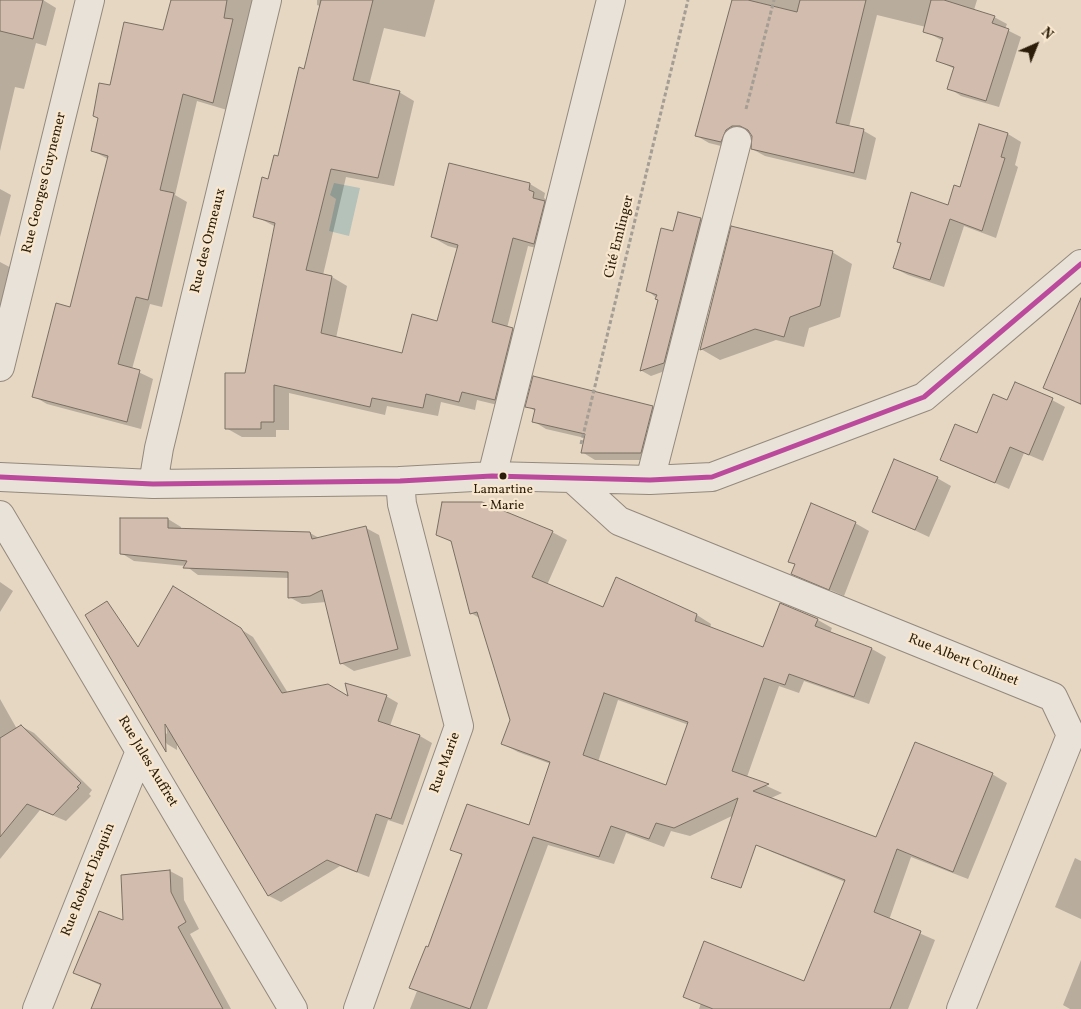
<!DOCTYPE html>
<html>
<head>
<meta charset="utf-8">
<style>
  body { margin:0 }
  #map { position:relative; width:1081px; height:1009px; overflow:hidden; background:#e6d7c3; font-family:Vollkorn,serif }
  canvas { display:block }
  .north { position:absolute; left:1011px; top:20px; width:50px; height:50px; -webkit-text-stroke:4px #f8e7ce; paint-order:stroke; rotate:44deg; font-size:14px; font-weight:700; line-height:20px; text-align:center; color:#2b1d09 }
  .north::after { content:''; display:block; margin:auto; width:18px; height:22px; background:#2b1d09; clip-path:polygon(50% 0,100% 100%,50% 72%,0 100%) }
</style>
</head>
<body>
<div id="map">
<canvas width="1081" height="1009"></canvas>
<div class="north">N</div>
</div>
<script>
const c = document.querySelector('canvas').getContext('2d');
c.lineJoin = 'round';
function paint(path, color) { c.fillStyle = color; c.fill(path, 'evenodd'); }
const shape = rows => new Path2D(rows.map(r => 'M' + r).join(''));
function trace(path, color, width, dash) { c.strokeStyle = color; c.lineWidth = width; c.lineCap = dash ? 'butt' : 'round'; c.setLineDash(dash || []); c.stroke(path); }
function write(font, color, halo, rows, align = 'center') {
  c.font = font + ' Vollkorn,serif'; c.lineWidth = 4.5; c.setLineDash([]); c.textBaseline = 'middle'; c.strokeStyle = halo; c.fillStyle = color; for (const [text, x, y, turn = 0] of rows) {
    c.save(); c.translate(x, y); c.rotate((+turn || 0) * Math.PI / 180); c.textAlign = isNaN(turn) ? turn : align; if (halo) c.strokeText(text, 0, 0); c.fillText(text, 0, 0); c.restore();
  }
}
paint(shape([
  [334,183,360,188,349,236,329,231,336,199,330,195]
]), '#b4c2b9');
paint(shape([
  [0,0,43,0,56,8,46,46,36,43,24,89,15,87,0,151],
  [173,0,263,0,227,110,197,101,175,195,187,202,162,307,150,304,132,369,153,379,141,429,47,404,33,396,70,308,108,159,93,151,111,87,164,32],
  [317,0,435,0,425,37,384,28,369,85,399,92,414,101,394,186,346,177,323,275,332,277,347,286,336,338,403,355,438,322,459,249,448,246,432,237,530,184,545,193,544,198,549,202,549,251,528,246,507,328,528,338,510,408,477,400,475,410,441,402,438,416,387,406,385,415,289,393,289,430,276,430,276,437,242,437,226,428,246,375,276,227,255,216,279,157,305,70,320,6,317,5],
  [732,0,977,0,974,10,994,17,1007,24,1005,29,1021,37,999,107,961,96,949,88,955,69,938,61,943,41,925,31,926,27,877,15,849,127,864,131,876,138,866,180,765,156,752,149,753,136,751,132,745,133,733,149,709,143,697,136],
  [1008,134,1021,142,1015,165,1018,167,996,238,964,226,944,287,908,275,894,268,949,206,961,189],
  [0,189,11,195,0,237],
  [701,219,710,225,673,368,651,376,642,371,659,300,647,290,674,233],
  [832,252,852,264,840,317,809,328,804,347,776,340,720,360,701,349],
  [0,262,17,271,0,315],
  [1081,338,1081,405,1044,387],
  [1052,400,1065,407,1043,461,1024,453,1009,489,942,460,977,434,1008,402],
  [527,406,652,408,665,415,654,460,595,460,582,452,585,438,546,429,533,421,535,411],
  [937,478,951,486,929,537,873,511],
  [168,519,181,527,181,529,310,533,319,538,366,528,379,535,411,656,354,671,341,663,326,602,302,604,289,597,289,578,198,575,186,566,134,561,121,553],
  [855,523,869,531,844,596,792,573,796,565,790,561],
  [552,532,567,540,547,585,604,609,616,579,697,615,711,624,710,628,763,649,780,605,818,620,832,628,830,633,872,649,886,657,869,704,804,681,799,693,779,686,747,777,782,793,769,799,877,838,992,774,1007,783,968,879,911,857,889,920,935,940,908,1009,870,1009,845,882,772,852,757,844,734,815,690,836,671,831,664,847,626,833,614,864,548,845,487,1009,410,1009,417,991,411,987,429,949,463,856,452,849,529,827,551,764,518,752,503,744,511,720,481,619,471,613,453,543,438,534],
  [618,700,689,725,667,787,598,762],
  [0,582,13,591,0,612],
  [185,594,253,637,288,693,350,698,386,696,398,703,390,726,420,736,432,743,403,825,388,820,369,877,340,866,281,902,269,896,177,742,177,750,167,744,123,674],
  [164,718,166,718,167,734,164,732],
  [0,699,17,729,21,726,34,733,92,790,89,794,91,796,66,821,40,810,0,859],
  [1075,858,1081,861,1081,919,1055,907],
  [170,871,183,878,184,900,199,929,190,934,231,1009,93,1009,102,986,74,973],
  [720,948,753,1009,699,1009],
  [1081,960,1081,1009,1070,1009,1063,1005]
]), '#0003');
const building = shape([
  [0,0,43,0,33,39,0,31,0,0],
  [171,0,227,0,224,18,233,19,213,103,183,94,160,190,174,193,148,300,136,297,118,364,140,370,127,422,32,397,56,303,70,307,108,156,91,151,98,118,93,116,99,83,110,85,124,22,163,30,171,0],
  [321,0,373,0,353,80,400,91,378,178,331,169,306,270,332,276,321,333,402,353,412,314,437,321,458,245,431,237,449,163,530,183,529,190,534,192,533,198,545,201,534,244,513,238,492,322,513,328,495,400,462,392,459,402,426,394,423,408,372,398,370,407,274,385,274,422,261,422,261,429,225,429,225,373,245,373,275,223,253,217,262,177,268,179,274,155,278,156,299,67,304,69,321,0],
  [732,0,748,0,797,12,800,0,866,0,836,123,864,129,854,173,751,149,752,136,748,130,740,126,732,126,726,130,721,142,695,136,732,0],
  [931,0,944,0,995,16,992,23,1009,29,986,101,947,89,954,67,936,61,943,38,923,32,931,0],
  [979,124,1008,133,1001,157,1005,158,982,231,950,219,930,280,893,268,901,243,897,242,911,192,948,205,954,185,960,187,979,124],
  [678,212,701,218,664,363,640,371,658,300,655,299,657,295,646,291,661,228,673,231,678,212],
  [731,226,833,251,820,306,790,317,784,337,755,329,700,350,731,226],
  [1081,298,1081,404,1043,388,1081,298],
  [533,376,653,406,641,453,581,453,585,434,532,422,535,409,525,407,533,376],
  [1015,382,1053,398,1029,455,1010,447,995,483,940,460,955,424,977,433,993,394,1007,400,1015,382],
  [894,459,938,477,915,530,872,512,894,459],
  [442,502,482,502,553,531,532,577,603,607,616,577,697,614,695,621,763,647,780,603,818,619,815,626,872,648,854,697,789,674,785,685,764,678,732,771,769,784,753,791,876,837,915,742,993,773,953,872,897,849,874,912,921,931,890,1009,713,1009,683,997,704,941,804,981,845,880,756,845,741,888,711,878,738,798,674,828,656,823,649,839,611,826,599,857,533,837,470,1009,409,988,426,946,428,947,462,854,450,850,467,804,529,825,550,762,501,744,510,720,477,612,470,614,451,541,436,535,442,502],
  [604,693,688,722,666,785,583,755,604,693],
  [811,503,856,522,829,590,791,574,795,564,788,562,811,503],
  [120,518,168,518,168,528,310,532,312,539,366,526,398,649,340,664,322,590,310,596,288,598,288,572,183,568,187,561,120,554,120,518],
  [173,586,241,628,282,693,328,684,348,696,345,683,387,695,378,721,420,735,391,819,376,814,357,872,327,860,268,896,165,724,166,752,85,615,107,601,138,647,173,586],
  [21,725,81,783,77,787,79,788,53,815,27,804,0,837,0,738,21,725],
  [170,870,171,892,186,922,178,927,223,1009,91,1009,101,984,73,973,99,911,123,920,121,875,170,870]
]);
paint(building, '#d2bcae');
trace(building, '#797063', 1);
const minor = shape([
  [0,367,90,0],
  [492,476,611,0],
  [0,477,153,484,400,481,492,476,650,480,712,477,924,397,1081,264],
  [573,479,619,521,1053,697,1071,735,961,1009],
  [650,480,737,141],
  [153,484,159,448,267,0],
  [0,515,293,1009],
  [37,1009,140,751],
  [358,1009,459,726,402,504,400,481]
]);
trace(minor, '#94897c', 30);
trace(shape([
  [746,109,774,0],
  [581,444,688,0]
]), '#a59e94', 3, [4, 2.5]);
trace(minor, '#e9e2d8', 28);
trace(shape([
  [0,477,153,484,400,481,492,476,650,480,712,477,924,397,1081,264]
]), '#bb4a9d', 5);
for (const [x, y, r, color] of [
  [503,476,4.5,"#2b1d09"]
]) { const dot = new Path2D(); dot.arc(x, y, r, 0, 2 * Math.PI); c.fillStyle = color; c.fill(dot); trace(dot, '#f8e7ce', 2); }
write('13px', '#2b1d09', '#f8e7ce', [
  ["Lamartine",503,491],
  ["- Marie",503,507]
]);
write('14px', '#2b1d09', '#f8e7ce', [
  ["Rue Georges Guynemer",45,183,-76],
  ["Cité Emlinger",620,237,-76],
  ["Rue des Ormeaux",209,241,-76],
  ["Rue Albert Collinet",963,661,22],
  ["Rue Jules Auffret",147,762,59],
  ["Rue Marie",446,763,-70],
  ["Rue Robert Diaquin",89,880,-68]
]);
</script>
</body>
</html>
